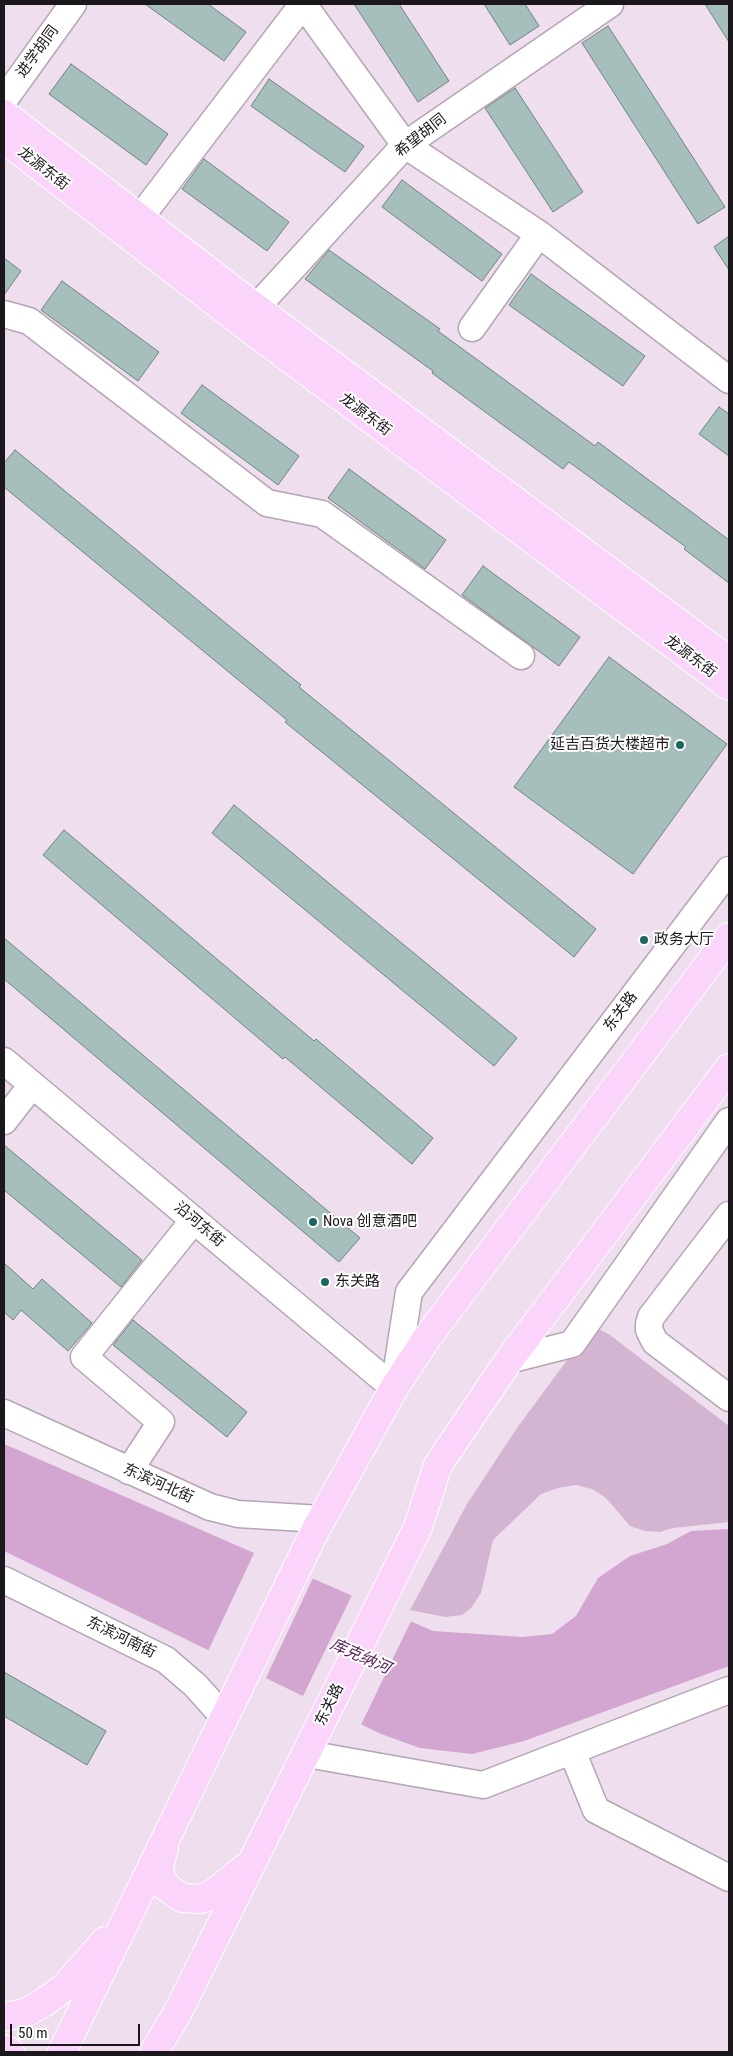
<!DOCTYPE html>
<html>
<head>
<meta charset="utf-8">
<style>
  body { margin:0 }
  #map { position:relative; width:733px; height:2056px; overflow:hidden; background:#eedeee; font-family:"Roboto Condensed",sans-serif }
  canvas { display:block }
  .frame { position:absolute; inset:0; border:5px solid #1c171c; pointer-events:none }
  .scale { position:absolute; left:10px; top:2024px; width:130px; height:22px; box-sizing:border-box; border:2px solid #1c171c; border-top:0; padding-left:6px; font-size:15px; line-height:18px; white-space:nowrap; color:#1c171c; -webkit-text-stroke:4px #fff; paint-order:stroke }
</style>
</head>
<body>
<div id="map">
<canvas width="733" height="2056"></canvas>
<div class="frame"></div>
<div class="scale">50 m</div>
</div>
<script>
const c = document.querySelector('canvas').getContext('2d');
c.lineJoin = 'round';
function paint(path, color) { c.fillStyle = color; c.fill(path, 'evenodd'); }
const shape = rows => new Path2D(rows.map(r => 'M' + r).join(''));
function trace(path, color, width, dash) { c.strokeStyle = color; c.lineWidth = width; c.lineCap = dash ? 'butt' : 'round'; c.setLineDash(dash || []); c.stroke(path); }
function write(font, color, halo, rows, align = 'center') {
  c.font = font + ' "Roboto Condensed","Noto Sans SC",sans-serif'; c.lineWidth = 4; c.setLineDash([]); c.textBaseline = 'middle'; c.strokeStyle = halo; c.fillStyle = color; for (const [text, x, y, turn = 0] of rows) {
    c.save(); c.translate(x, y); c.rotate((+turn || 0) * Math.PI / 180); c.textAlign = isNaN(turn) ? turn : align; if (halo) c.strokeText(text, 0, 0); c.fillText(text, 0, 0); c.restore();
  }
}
paint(shape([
  [597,1328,610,1335,729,1426,729,1522,673,1528,660,1532,645,1531,630,1526,606,1498,592,1489,576,1485,558,1488,541,1494,493,1540,481,1593,471,1608,462,1615,445,1617,410,1610,467,1504,517,1428,579,1344]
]), '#d3b5d1');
paint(shape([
  [4,1444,433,1631,522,1637,552,1634,576,1616,598,1578,630,1556,667,1544,691,1531,729,1529,729,1666,524,1741,472,1754,420,1748,381,1734,4,1551]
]), '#d3a5d1');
paint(shape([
  [255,1551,314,1576,265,1680,208,1651],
  [353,1593,412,1619,360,1727,302,1698]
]), '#eedeee');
const building = shape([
  [145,4,208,4,246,32,224,61,145,4],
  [354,4,399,4,449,81,418,102,354,4],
  [484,4,525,4,539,26,510,45,484,4],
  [705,4,729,4,729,42,705,4],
  [608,26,725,207,698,224,582,43,608,26],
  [71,64,168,134,146,165,49,94,71,64],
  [269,79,364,146,345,172,251,106,269,79],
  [515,88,583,192,553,212,485,108,515,88],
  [204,159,289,222,267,251,182,189,204,159],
  [402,180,502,254,482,281,382,207,402,180],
  [729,236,729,270,714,247,729,236],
  [329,250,440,329,438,331,595,446,598,442,729,540,729,583,684,549,686,547,569,462,563,469,432,373,433,371,305,279,329,250],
  [4,258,21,271,4,295,4,258],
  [531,274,645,356,623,386,509,305,531,274],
  [62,281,159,352,138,381,41,310,62,281],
  [202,385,299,456,278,485,181,413,202,385],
  [719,407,729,414,729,456,699,434,719,407],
  [15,450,301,685,299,687,596,929,574,957,285,722,287,720,4,487,4,463,15,450],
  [349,469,446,540,425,569,328,498,349,469],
  [483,566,580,637,559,666,462,595,483,566],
  [609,657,727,744,633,874,514,787,609,657],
  [234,805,517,1038,494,1066,212,833,234,805],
  [64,830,314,1041,316,1039,433,1138,412,1164,285,1057,283,1059,43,855,64,830],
  [4,938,360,1238,339,1262,4,979,4,938],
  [4,1145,142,1260,121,1287,4,1190,4,1145],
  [4,1263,33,1289,42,1279,92,1323,68,1351,21,1310,13,1320,4,1312,4,1263],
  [133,1320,247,1412,227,1437,113,1345,133,1320],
  [4,1672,106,1731,87,1765,4,1716,4,1672]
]);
paint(building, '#a7bfbc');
trace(building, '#6d8481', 1);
const minor = shape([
  [303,4,405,145,539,234,729,380],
  [4,100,73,4],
  [139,219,303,4],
  [4,314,29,321,267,503,322,514,521,656],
  [242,323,405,145,610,4],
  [472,328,539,234],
  [4,1061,394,1388],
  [4,1121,32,1085],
  [729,1215,651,1317,649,1324,649,1330,655,1342,729,1398],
  [509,1360,572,1344,729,1121],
  [394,1388,409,1292,729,870],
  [4,1413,210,1507,238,1514,321,1519],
  [129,1471,161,1422,84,1357,194,1220],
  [4,1580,166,1660,195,1685,223,1716],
  [572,1751,596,1810,729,1878],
  [307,1754,483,1785,729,1690]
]);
const major = shape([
  [4,114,255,307,729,661],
  [4,139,242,323,729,686],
  [164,1848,159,1866,161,1876,165,1886,182,1898,201,1899,210,1896,245,1868],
  [4,2017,25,2013,43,2003,65,1987,105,1941],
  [4,2049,10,2052],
  [62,2052,315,1531,394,1388,427,1338,729,937],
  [154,2052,178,2012,418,1527,438,1465,509,1360,729,1068]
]);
trace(minor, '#b5a5b4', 29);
trace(major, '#fff', 30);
trace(minor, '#fff', 26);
trace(major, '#fad4fa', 28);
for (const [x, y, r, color] of [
  [680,745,5,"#1b6660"],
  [644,940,5,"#1b6660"],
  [313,1222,5,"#1b6660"],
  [325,1282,5,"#1b6660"]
]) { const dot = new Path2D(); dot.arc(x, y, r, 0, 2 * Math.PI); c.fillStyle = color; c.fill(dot); trace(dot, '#fff', 2); }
write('15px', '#1c171c', '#fff', [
  ["进学胡同",38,52,-54],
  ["希望胡同",421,136,-38],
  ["龙源东街",43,169,38],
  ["龙源东街",365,415,37],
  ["龙源东街",690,657,37],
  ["东关路",621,1012,-53],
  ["沿河东街",199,1225,40],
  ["东滨河北街",158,1484,24],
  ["东滨河南街",121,1638,26],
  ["东关路",330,1705,-64]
]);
write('15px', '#1c171c', '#fff', [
  ["延吉百货大楼超市",670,745,"right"],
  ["政务大厅",654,940],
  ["Nova 创意酒吧",323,1222],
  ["东关路",335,1282]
], 'left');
write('italic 16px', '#541e55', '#fff', [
  ["库克纳河",360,1657,24]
]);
</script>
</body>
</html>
